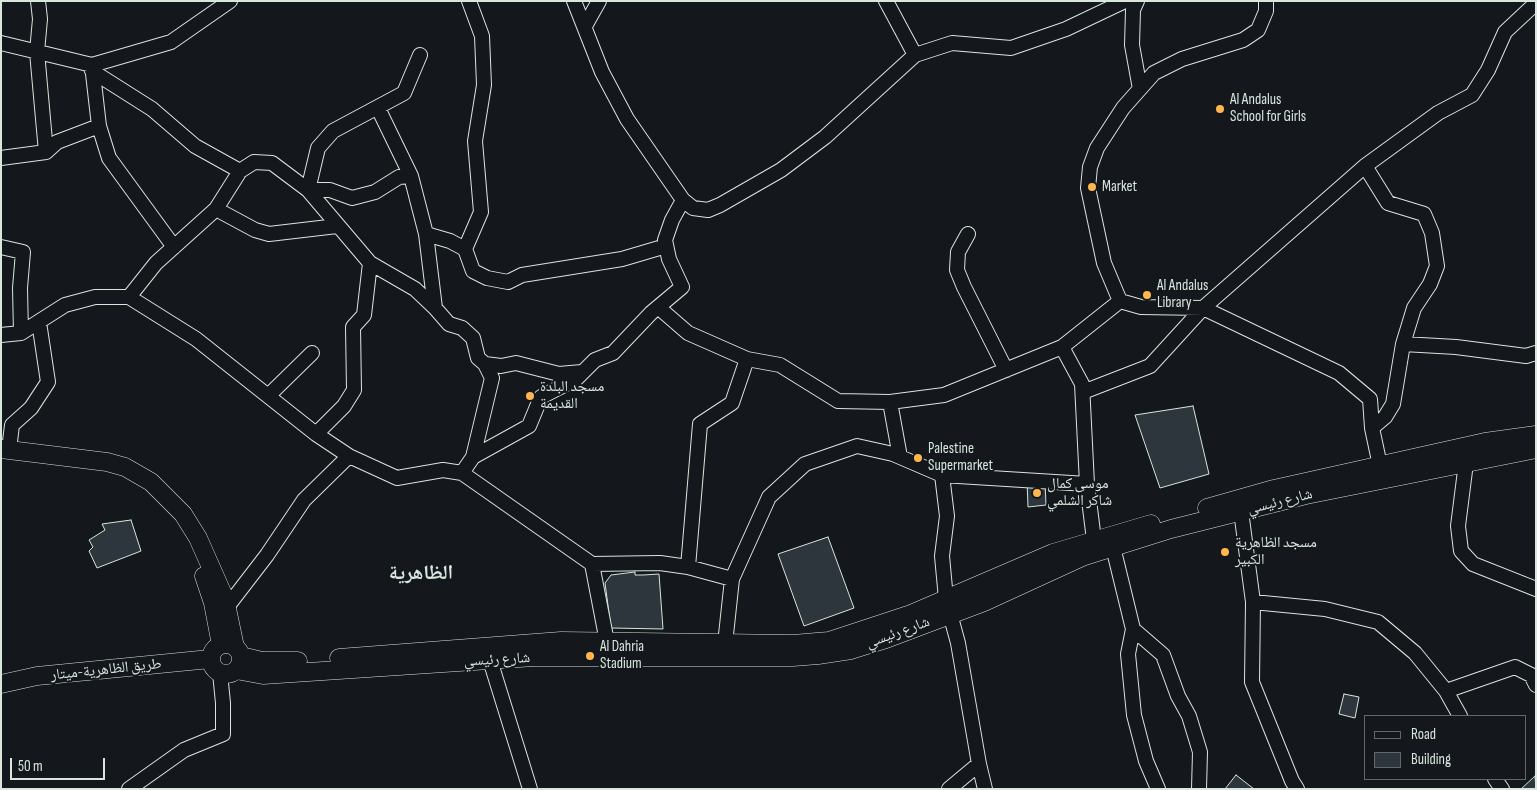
<!DOCTYPE html>
<html>
<head>
<meta charset="utf-8">
<style>
  body { margin:0 }
  #map { position:relative; width:1537px; height:790px; overflow:hidden; background:#14181c; font-family:"Sofia Sans Condensed",sans-serif }
  canvas { display:block }
  .frame { position:absolute; inset:0; border:2px solid #d8e6dc; pointer-events:none }
  .legend { position:absolute; left:1364px; top:715px; width:162px; height:65px; box-sizing:border-box; background:#14181c; border:1px solid #626a69; margin:0; padding:6px 9px; list-style:none; font-size:15px; color:#d8e6dc }
  .legend li { display:flex; align-items:center; gap:10px; height:25px }
  .legend b { width:25px; border:1px solid #626a69 }
  .scale { position:absolute; left:10px; top:758px; width:95px; height:22px; box-sizing:border-box; border:2px solid #d8e6dc; border-top:0; padding-left:6px; font-size:15px; line-height:18px; white-space:nowrap; color:#d8e6dc; -webkit-text-stroke:4px #14181c; paint-order:stroke }
</style>
</head>
<body>
<div id="map">
<canvas width="1537" height="790"></canvas>
<div class="frame"></div>
<ul class="legend">
<li><b style="height:6px;background:#14181c"></b>Road</li>
<li><b style="height:14px;background:#2c363c"></b>Building</li>
</ul>
<div class="scale">50 m</div>
</div>
<script>
const c = document.querySelector('canvas').getContext('2d');
c.lineJoin = 'round';
function paint(path, color) { c.fillStyle = color; c.fill(path, 'evenodd'); }
const shape = rows => new Path2D(rows.map(r => 'M' + r).join(''));
function trace(path, color, width, dash) { c.strokeStyle = color; c.lineWidth = width; c.lineCap = dash ? 'butt' : 'round'; c.setLineDash(dash || []); c.stroke(path); }
function write(font, color, halo, rows, align = 'center') {
  c.font = font + ' "Sofia Sans Condensed","Noto Naskh Arabic",sans-serif'; c.lineWidth = 4; c.setLineDash([]); c.textBaseline = 'middle'; c.strokeStyle = halo; c.fillStyle = color; for (const [text, x, y, turn = 0] of rows) {
    c.save(); c.translate(x, y); c.rotate((+turn || 0) * Math.PI / 180); c.textAlign = isNaN(turn) ? turn : align; if (halo) c.strokeText(text, 0, 0); c.fillText(text, 0, 0); c.restore();
  }
}
const building = shape([
  [1193,406,1209,474,1160,488,1135,415,1193,406],
  [1027,480,1045,482,1046,505,1028,507,1027,480],
  [131,520,141,551,97,568,89,551,93,547,89,540,105,530,102,524,131,520],
  [828,537,854,608,804,626,778,554,828,537],
  [635,572,635,575,643,575,659,574,663,629,611,628,605,583,611,575,635,572],
  [1344,694,1359,697,1355,718,1339,714,1344,694],
  [1236,775,1254,789,1225,789,1236,775],
  [1535,776,1536,789,1521,789,1535,776]
]);
paint(building, '#2c363c');
trace(building, '#d8e6dc', 1);
const minor = shape([
  [38,1,40,19,37,52,46,152],
  [469,1,482,36,484,85,475,141,481,212,465,249,473,271,487,278,508,282,522,275,622,259,666,246],
  [574,1,602,72,627,119,683,200,693,208,708,210,720,205,781,170,825,137,915,55,952,43,1011,48,1066,29,1125,1],
  [886,1,915,55],
  [1137,1,1133,10,1132,45,1140,89],
  [585,26,599,1],
  [1,43,92,65,171,42,230,1],
  [92,65,99,126,109,158,174,247],
  [92,71,152,109,195,146,240,171],
  [378,108,411,176,426,234,435,308,449,324,462,328,473,338,478,358,485,364,492,378,473,457,462,473],
  [1,158,46,152,57,142,99,126],
  [1365,166,1388,203,1424,214,1432,233,1437,266,1430,284,1414,308,1403,344,1393,404,1385,417,1372,428,1382,475],
  [308,190,370,263,364,315,353,327,354,390,344,406,316,434],
  [308,190,330,190,352,198,375,192,399,177,411,176],
  [216,209,255,230,269,234,337,226],
  [426,234,450,241,465,249],
  [968,234,958,252,957,270,964,287,1006,370],
  [1,247,23,252,20,288,21,333],
  [370,263,415,289,435,308],
  [129,297,156,263,216,209,240,171,254,162,272,163,308,190,318,148,333,131,404,93,420,55],
  [1120,301,1104,263,1088,188,1090,167,1097,148,1123,108,1154,73,1182,59,1243,40,1258,30,1266,11,1266,1],
  [658,307,688,333,747,359,732,403,700,424,688,567],
  [1,335,21,333,65,305,95,297,129,297,196,339,316,434,349,456,397,478,443,470,462,473,592,564,660,563,688,567,732,579],
  [1403,344,1456,347,1526,356,1536,353],
  [1062,347,1082,384,1087,484,1094,540],
  [747,359,780,365,838,401,890,402,944,395,1062,347,1120,301,1141,307,1203,308,1339,373,1370,399,1372,428],
  [485,364,501,366,516,363,559,374,582,372],
  [1083,392,1150,366,1203,308,1365,166,1438,113,1472,95,1488,70,1505,32,1536,3],
  [268,396,312,353],
  [890,402,900,457],
  [9,450,12,425,31,408,48,382,39,322],
  [1467,455,1458,526,1461,551,1473,564,1536,589],
  [473,457,529,426,541,397,576,379,595,360,613,353,651,313,682,287,669,259,665,240,672,220,683,200],
  [942,475,947,516,942,556,946,599,958,643,979,764,985,789],
  [1241,511,1253,602,1325,609,1378,622,1415,653,1446,691,1460,716],
  [1113,547,1133,629,1128,654,1134,715,1146,761,1158,789],
  [592,564,607,642],
  [1253,602,1252,682,1292,781,1297,789],
  [227,607,267,555,304,500,349,456],
  [1133,629,1163,655,1178,696,1189,716,1200,752,1199,789],
  [727,651,725,644,732,579,769,497,805,464,857,446,893,454,942,475,1087,484],
  [494,653,490,660,530,789],
  [1446,691,1515,667,1531,675,1536,685],
  [1495,779,1502,789],
  [129,789,184,750,223,734,223,703,220,673],
  [949,789,979,764]
]);
const major = shape([
  [1,449,107,462,125,467,151,482,183,514,198,538,225,599,235,647],
  [1207,508,1274,489,1485,442,1536,435],
  [204,576,213,603,221,645],
  '211 659a15 15 0 1 1 30 0a15 15 0 1 1-30 0Z',
  [241,656,262,661,298,661],
  [339,658,561,641,793,644,829,641,911,614,1053,553,1151,524],
  [236,670,263,675,534,657,793,657,818,655,851,650,883,640,984,602,1082,557,1171,529,1306,495,1536,449],
  [1,684,37,676,210,659]
]);
trace(minor, '#d8e6dc', 16);
trace(major, '#d8e6dc', 19);
trace(minor, '#14181c', 14);
trace(major, '#14181c', 18);
for (const [x, y, r, color] of [
  [1220,109,5,"#ffb74d"],
  [1092,187,5,"#ffb74d"],
  [1147,295,5,"#ffb74d"],
  [530,396,5,"#ffb74d"],
  [918,458,5,"#ffb74d"],
  [1037,493,5,"#ffb74d"],
  [1225,552,5,"#ffb74d"],
  [590,656,5,"#ffb74d"]
]) { const dot = new Path2D(); dot.arc(x, y, r, 0, 2 * Math.PI); c.fillStyle = color; c.fill(dot); trace(dot, '#14181c', 2); }
write('15px', '#d8e6dc', '#14181c', [
  ["Al Andalus",1230,100],
  ["School for Girls",1230,117],
  ["Market",1102,187],
  ["Al Andalus",1157,286],
  ["Library",1157,303],
  ["مسجد البلدة",540,387],
  ["القديمة",540,404],
  ["Palestine",928,449],
  ["Supermarket",928,466],
  ["موسى كمال",1047,484],
  ["شاكر الشلمي",1047,501],
  ["مسجد الظاهرية",1235,543],
  ["الكبير",1235,560],
  ["Al Dahria",600,647],
  ["Stadium",600,664]
], 'left');
write('15px', '#d8e6dc', '#14181c', [
  ["شارع رئيسي",1280,502,-14],
  ["شارع رئيسي",898,633,-20],
  ["شارع رئيسي",497,660,-3],
  ["طريق الظاهرية-ميتار",106,670,-6]
]);
write('bold 20px', '#d8e6dc', '#14181c', [
  ["الظاهرية",421,574]
]);
</script>
</body>
</html>
